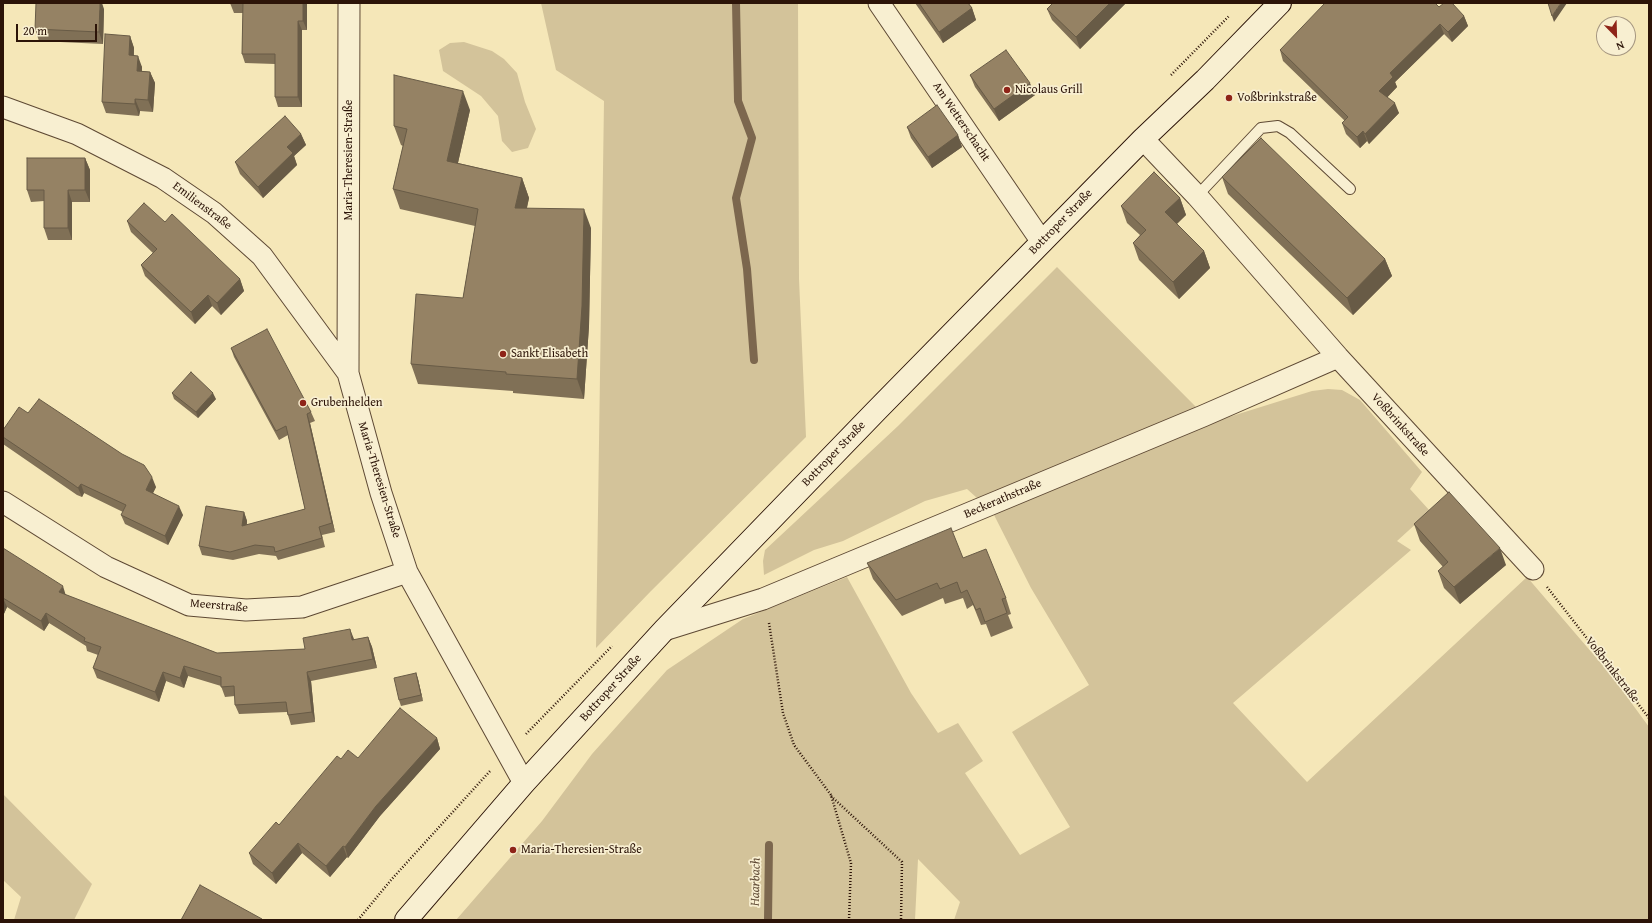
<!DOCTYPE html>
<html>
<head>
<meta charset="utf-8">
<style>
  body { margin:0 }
  #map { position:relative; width:1652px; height:923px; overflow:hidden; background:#f5e7b8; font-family:"Gentium Book Plus",serif }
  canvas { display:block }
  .frame { position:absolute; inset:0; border:4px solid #2c1408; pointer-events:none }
  .north { position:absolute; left:1596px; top:16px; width:40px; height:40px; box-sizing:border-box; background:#f8efd1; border:1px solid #a69781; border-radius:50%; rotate:157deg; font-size:11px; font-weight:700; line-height:16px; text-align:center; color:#2c1408 }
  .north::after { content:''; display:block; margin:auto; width:14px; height:18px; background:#8f2418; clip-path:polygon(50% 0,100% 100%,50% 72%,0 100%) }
  .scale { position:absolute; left:16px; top:24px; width:81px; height:18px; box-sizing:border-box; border:2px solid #2c1408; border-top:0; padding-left:5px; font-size:12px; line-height:14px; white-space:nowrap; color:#2c1408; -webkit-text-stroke:3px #f8efd1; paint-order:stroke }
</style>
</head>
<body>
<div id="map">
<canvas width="1652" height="923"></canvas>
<div class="frame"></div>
<div class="north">N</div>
<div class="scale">20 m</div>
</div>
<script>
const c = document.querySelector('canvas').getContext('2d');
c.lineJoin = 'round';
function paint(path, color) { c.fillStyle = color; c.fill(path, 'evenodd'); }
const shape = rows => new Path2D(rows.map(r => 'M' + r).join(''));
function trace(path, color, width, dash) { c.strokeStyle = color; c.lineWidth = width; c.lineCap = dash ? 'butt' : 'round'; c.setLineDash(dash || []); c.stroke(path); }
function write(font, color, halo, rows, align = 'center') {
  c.font = font + ' "Gentium Book Plus",serif'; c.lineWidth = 3.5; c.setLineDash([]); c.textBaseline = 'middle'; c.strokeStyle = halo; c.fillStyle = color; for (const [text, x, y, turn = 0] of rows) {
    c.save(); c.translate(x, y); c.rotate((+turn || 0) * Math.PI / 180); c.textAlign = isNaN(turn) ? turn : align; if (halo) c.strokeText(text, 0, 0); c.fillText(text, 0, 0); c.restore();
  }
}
paint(shape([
  [541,3,798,3,799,279,806,437,651,591,596,648,604,101,556,70],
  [464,42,492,51,504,59,517,73,525,102,536,129,528,148,512,152,502,141,498,116,481,96,443,71,439,50,450,43],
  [1057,267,1197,408,977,498,967,489,925,501,843,541,814,550,764,575,763,561,765,550,898,426],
  [1328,389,1342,390,1360,400,1422,472,1410,489,1430,511,1397,541,1411,550,1233,703,1307,782,1527,577,1611,675,1649,727,1649,920,954,920,960,902,918,859,915,920,456,920,542,821,592,754,667,670,743,619,847,577,911,693,938,733,958,723,983,761,965,773,1020,855,1070,827,1012,732,1089,685,1031,588,992,511,1200,426,1312,391],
  [3,794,92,884,74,920,14,920,21,897,3,880]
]), '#d3c39a');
trace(shape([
  [736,3,738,101,752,138,736,198,747,269,754,360],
  [768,920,769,845]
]), '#7c674e', 8);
const service = shape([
  [1197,196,1261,128,1278,126,1290,133,1350,189]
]);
const minor = shape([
  [349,3,348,373,381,493,407,572,524,783],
  [879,3,1042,242],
  [3,107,77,134,163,178,214,213,262,256,348,373],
  [1143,139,1197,196,1338,357,1533,569],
  [3,502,106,567,189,605,246,610,302,607,407,572],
  [664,630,763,599,1203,416,1338,357]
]);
const secondary = shape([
  [406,920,524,783,664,630,876,411,1143,139,1205,80,1280,3]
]);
trace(service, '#5e4934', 12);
trace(minor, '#5e4934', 23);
trace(secondary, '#2c1408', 24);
trace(shape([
  [1171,75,1229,16],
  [1547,587,1649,718],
  [769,623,783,713,794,745,831,795,851,863,849,920],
  [526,734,612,646],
  [831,796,902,862,901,920],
  [358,920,391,880,490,771]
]), '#2c1408', 2.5, [1, 2]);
trace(service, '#f8efd1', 10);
trace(minor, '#f8efd1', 21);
trace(secondary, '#f8efd1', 22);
paint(shape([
  [230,3,307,3,307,30,302,30,302,107,278,107,275,97,275,64,245,63,242,54,243,13,234,13],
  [915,3,968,3,972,8,976,20,943,43],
  [1126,3,1080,49,1052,20,1047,9],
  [1439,7,1464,16,1468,26,1452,42,1444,34,1395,82,1397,87,1387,97,1399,113,1369,144,1367,141,1360,148,1346,134,1342,123,1345,121,1283,61,1280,50],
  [104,9,103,44,39,41,35,29],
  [130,36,134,48,134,56,142,67,142,71,150,72,155,83,153,112,140,111,139,116,106,113,102,102],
  [970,75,1035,95,999,121,975,87],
  [470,110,458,163,522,178,529,198,527,208,591,228,589,326,584,399,513,393,513,391,418,384,411,364,463,298,475,226,400,209,393,189,403,146,401,145,394,126],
  [907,127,958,135,962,147,932,168,911,138],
  [301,134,306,145,294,156,297,165,263,198,240,174,235,162],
  [85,158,90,170,90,202,72,202,72,240,48,240,44,228,44,201,31,202,27,190],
  [1222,177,1385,259,1392,276,1353,315,1228,194],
  [1180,198,1186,215,1177,224,1204,251,1210,268,1179,299,1139,260,1133,243,1140,235,1127,223,1121,206],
  [127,221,165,222,240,279,244,291,221,315,212,306,195,324,145,276,141,265,153,253,131,232],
  [231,348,311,412,315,421,310,423,335,532,322,535,325,547,278,560,276,556,259,554,233,560,202,555,199,546,244,512,247,521,247,525,305,509,288,435,279,440,234,357],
  [172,393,216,399,198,418,174,399],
  [28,413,156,487,153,493,183,515,168,545,125,524,121,515,123,512,84,493,82,497,77,495,3,444,3,430],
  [1414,524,1506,565,1460,604,1444,588,1438,571,1443,567,1420,541],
  [3,548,66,595,217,653,305,649,368,637,372,647,377,668,311,681,315,722,291,725,288,715,287,712,239,714,235,705,235,696,225,697,221,686,188,676,184,688,166,681,159,702,97,678,93,668,98,655,87,651,86,646,49,623,44,631,7,607,3,616],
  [963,558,1006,598,1011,614,1008,615,1013,628,991,637,986,624,981,625,973,605,967,609,963,598,945,604,943,598,902,616,873,579,867,563],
  [416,673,418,679,423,701,401,706,399,700],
  [437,738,440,749,380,816,348,858,347,857,330,877,302,853,276,884,253,864,249,853,279,825,341,759,358,758]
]), '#807056');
paint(shape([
  [100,3,102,3,104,9,103,44,99,32],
  [303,3,307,3,307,30,303,21],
  [1110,3,1126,3,1080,49,1076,37],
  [1561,3,1567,3,1554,22,1552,16],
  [972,8,976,20,943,43,939,32],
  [1464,16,1468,26,1452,42,1448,32],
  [298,21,302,30,302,107,298,97],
  [1440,24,1444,34,1395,82,1397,87,1383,102,1379,91,1390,73],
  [130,36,134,48,133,67,129,55],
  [138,56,142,67,141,83,137,71],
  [150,72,155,83,153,112,148,100],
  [1030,83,1035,95,999,121,994,109],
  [463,91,470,110,454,180,447,161],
  [135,99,140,111,139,116,135,104],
  [1395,103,1399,113,1369,144,1365,134],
  [1363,131,1367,141,1360,148,1357,137],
  [301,134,306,145,294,156,297,165,263,198,258,187,287,147],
  [958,135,962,147,932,168,928,157],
  [85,158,90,170,90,202,85,190],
  [522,178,529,198,522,228,515,208],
  [68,190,72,202,72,240,68,228],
  [1180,198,1186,215,1171,229,1165,212],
  [584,209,591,228,589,326,584,399,577,379],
  [1204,251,1210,268,1179,299,1173,282],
  [1385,259,1392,276,1353,315,1347,298],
  [240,279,244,291,221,315,217,303],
  [208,295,212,306,195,324,191,312],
  [213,393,216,399,198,418,196,412],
  [307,414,310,423,335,532,332,523],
  [152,477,156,487,150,499,146,490],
  [81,484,84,493,82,497,78,488],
  [179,506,183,515,168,545,165,536],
  [244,512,247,521,245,535,242,526],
  [1500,548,1506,565,1460,604,1454,587],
  [63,586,66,596,59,592],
  [3,598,7,607,3,616],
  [46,613,49,623,44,631,41,621],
  [350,629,354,639,356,649,352,640],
  [368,637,372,647,377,668,373,659],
  [184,666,188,676,184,688,180,678],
  [163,672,166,681,159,702,155,692],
  [307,672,311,681,315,722,312,712],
  [416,673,418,679,423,701,421,695],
  [437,738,440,749,380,816,348,858,345,847,376,806],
  [298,843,302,853,276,884,272,873],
  [343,846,347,857,330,877,326,866]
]), '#685b46');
const building = shape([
  [36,3,100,3,99,32,35,29,36,3],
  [230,3,303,3,303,21,298,21,298,97,275,97,275,54,242,54,243,3,230,3],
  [919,3,968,3,972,8,939,32,919,3],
  [1053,3,1110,3,1076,37,1047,9,1053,3],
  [1325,3,1435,3,1439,7,1444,3,1452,3,1464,16,1448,32,1440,24,1390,73,1393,77,1379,91,1395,103,1365,134,1363,131,1357,137,1342,123,1348,117,1280,50,1325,3],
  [1548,3,1561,3,1552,16,1548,3],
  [105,34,130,36,129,55,138,56,137,71,150,72,148,100,135,99,135,104,102,102,105,34],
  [1006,50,1030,83,994,109,970,75,1006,50],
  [394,75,463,91,447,161,522,178,515,208,584,209,582,306,577,379,506,374,506,372,411,364,416,294,463,298,478,209,393,189,407,129,394,126,394,75],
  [937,105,958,135,928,157,907,127,937,105],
  [285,116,301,134,287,147,293,153,258,187,235,162,285,116],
  [1261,138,1385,259,1347,298,1222,177,1261,138],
  [27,158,85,158,85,190,68,190,68,228,44,228,44,190,27,190,27,158],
  [1154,172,1180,198,1165,212,1204,251,1173,282,1133,243,1146,230,1121,206,1154,172],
  [144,203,165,222,172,214,240,279,217,303,208,295,191,312,141,265,157,249,127,221,144,203],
  [267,329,311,412,307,414,332,523,319,527,322,538,275,552,274,547,255,545,230,552,199,546,206,506,244,512,242,526,305,509,286,426,276,431,231,348,267,329],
  [191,372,213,393,196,412,172,393,191,372],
  [39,399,122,454,144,465,152,477,146,490,179,506,165,536,121,515,126,505,81,484,78,488,74,485,3,437,3,430,19,407,28,413,39,399],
  [1449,492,1500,548,1454,587,1438,571,1448,562,1414,524,1449,492],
  [951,528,963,558,986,549,1006,598,1002,599,1007,613,985,622,980,608,976,610,967,590,961,593,957,582,940,589,937,583,896,600,867,563,951,528],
  [3,548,63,586,59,592,217,653,305,649,303,638,350,629,352,640,368,637,373,659,307,672,312,712,288,715,286,702,235,705,234,686,221,687,221,677,184,666,180,678,163,672,155,692,93,668,101,647,84,641,85,638,46,613,41,621,3,598,3,548],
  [416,673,421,695,399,700,394,678,416,673],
  [400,708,437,738,376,806,345,847,343,846,326,866,298,843,272,873,249,853,276,822,279,825,337,756,341,759,348,750,358,758,400,708],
  [200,885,262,919,262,920,181,920,200,885]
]);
paint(building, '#958264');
trace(building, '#685b46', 1);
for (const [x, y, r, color] of [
  [1007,90,4,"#8f2418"],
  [1229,98,4,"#8f2418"],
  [503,354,4,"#8f2418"],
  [303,403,4,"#8f2418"],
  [513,850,4,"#8f2418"]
]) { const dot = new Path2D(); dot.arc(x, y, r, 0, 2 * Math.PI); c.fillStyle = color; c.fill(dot); trace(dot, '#f8efd1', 1.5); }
write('12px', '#2c1408', '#f8efd1', [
  ["Nicolaus Grill",1015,90],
  ["Voßbrinkstraße",1237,98],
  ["Sankt Elisabeth",511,354],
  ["Grubenhelden",311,403],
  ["Maria-Theresien-Straße",521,850]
], 'left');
write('12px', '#2c1408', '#f8efd1', [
  ["Am Wetterschacht",961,122,56],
  ["Maria-Theresien-Straße",349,160,-90],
  ["Emilienstraße",202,206,37],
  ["Bottroper Straße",1061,222,-46],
  ["Voßbrinkstraße",1400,425,48],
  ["Bottroper Straße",834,454,-46],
  ["Maria-Theresien-Straße",379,480,73],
  ["Beckerathstraße",1003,499,-23],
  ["Meerstraße",219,606,5],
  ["Voßbrinkstraße",1612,670,52],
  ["Bottroper Straße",611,688,-48]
]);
write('italic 13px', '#614c36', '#f8efd1', [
  ["Haarbach",756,882,-89]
]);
</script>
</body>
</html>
